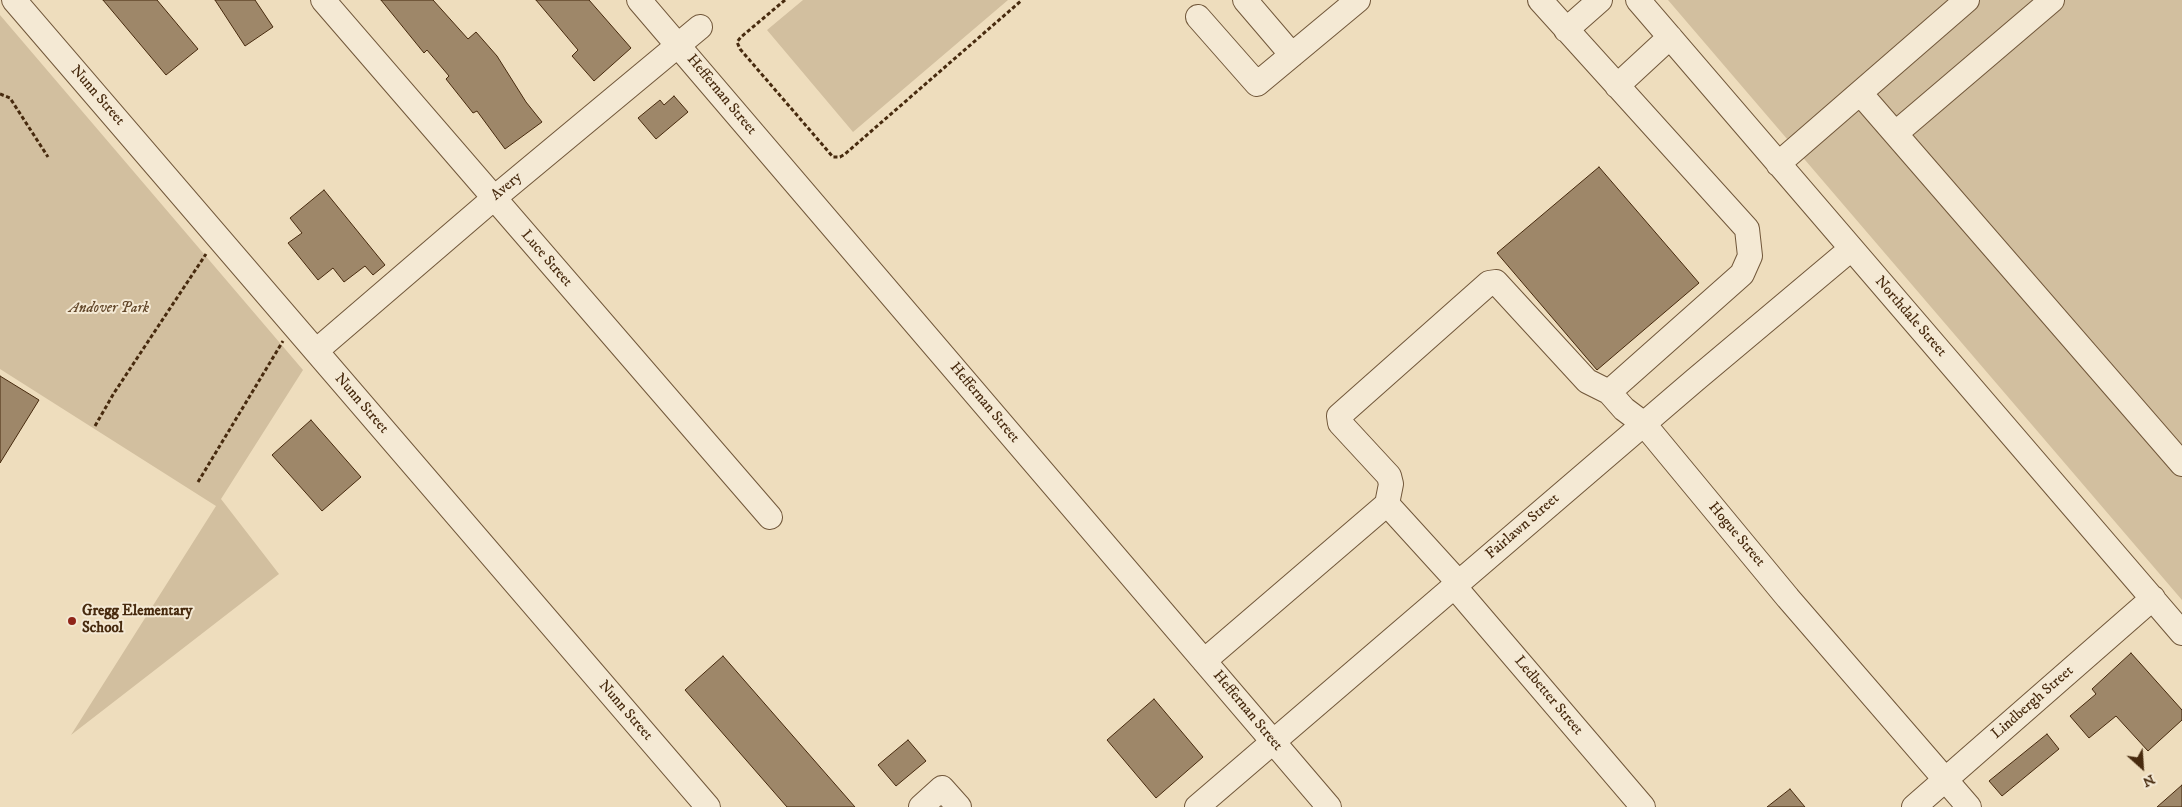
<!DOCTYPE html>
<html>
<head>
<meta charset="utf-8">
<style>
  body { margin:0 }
  #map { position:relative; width:2182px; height:807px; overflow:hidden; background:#eeddbd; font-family:"IM FELL DW Pica",serif }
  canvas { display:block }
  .north { position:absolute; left:2117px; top:742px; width:50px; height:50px; -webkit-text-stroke:4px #f4e9d4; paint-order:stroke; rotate:154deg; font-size:14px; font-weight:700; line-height:20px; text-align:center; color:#472a0e }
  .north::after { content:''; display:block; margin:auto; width:18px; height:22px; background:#472a0e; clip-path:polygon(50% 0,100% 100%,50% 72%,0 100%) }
</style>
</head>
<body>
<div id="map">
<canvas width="2182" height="807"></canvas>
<div class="north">N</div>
</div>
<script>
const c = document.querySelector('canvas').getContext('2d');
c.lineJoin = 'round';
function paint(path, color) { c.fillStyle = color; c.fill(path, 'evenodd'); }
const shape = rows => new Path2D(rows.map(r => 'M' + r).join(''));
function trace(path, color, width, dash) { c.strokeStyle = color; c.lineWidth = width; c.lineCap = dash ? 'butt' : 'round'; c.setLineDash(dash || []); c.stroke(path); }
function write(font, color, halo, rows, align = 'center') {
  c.font = font + ' "IM FELL DW Pica",serif'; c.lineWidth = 4; c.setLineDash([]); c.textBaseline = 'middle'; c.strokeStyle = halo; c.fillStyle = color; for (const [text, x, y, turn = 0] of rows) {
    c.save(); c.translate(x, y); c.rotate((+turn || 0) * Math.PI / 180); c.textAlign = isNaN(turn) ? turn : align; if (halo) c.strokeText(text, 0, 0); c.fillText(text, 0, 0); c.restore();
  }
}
paint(shape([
  [803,0,1008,0,853,132,767,30],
  [1668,0,2182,0,2182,600],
  [0,15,303,370,221,499,279,574,71,735,216,506,0,369]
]), '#d2bf9f');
const building = shape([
  [103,0,157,0,198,49,166,75,103,0],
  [215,0,255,0,273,27,245,46,215,0],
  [381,0,433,0,468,39,476,32,497,56,526,102,542,122,505,149,477,111,473,113,446,79,449,76,427,50,424,53,381,0],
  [536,0,589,0,631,48,594,81,572,56,578,50,536,0],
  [674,96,688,112,656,139,638,118,660,100,664,105,674,96],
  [1599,167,1699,283,1597,370,1497,253,1599,167],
  [324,190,385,265,373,275,365,266,344,282,333,268,318,280,288,243,302,233,290,218,324,190],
  [0,376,39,400,0,463,0,376],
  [311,420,361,477,322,511,272,455,311,420],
  [2131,653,2182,710,2182,720,2148,751,2116,716,2089,738,2070,716,2096,694,2092,689,2131,653],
  [723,656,855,807,787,807,685,690,723,656],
  [1154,699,1203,757,1156,798,1107,740,1154,699],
  [2047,734,2059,749,2002,796,1989,781,2047,734],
  [908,740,926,761,896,786,878,765,908,740],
  [2182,785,2182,807,2157,807,2182,785],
  [1790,789,1805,807,1767,807,1790,789]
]);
paint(building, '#9e8769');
trace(building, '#472a0e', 1);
const minor = shape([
  [14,0,708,807],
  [323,0,770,517],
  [639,0,1329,807],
  [1245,0,1292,55],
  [1540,0,1747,229,1750,256,1742,274,1609,392],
  [1638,0,2182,633],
  [1198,17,1257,84,1358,0],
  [1566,30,1600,0],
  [1617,86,1670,37],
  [1860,93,2182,464],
  [1896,133,2052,0],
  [1778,164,1967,0],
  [316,351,493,199,700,27],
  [1458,582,1387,504,1391,484,1389,476,1340,423,1339,416,1489,283,1496,282,1587,381,1609,392,1624,409,1644,424,1788,598,1969,807],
  [1454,586,1643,807],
  [1204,661,1387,504],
  [921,807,942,788,959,807],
  [1197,807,1695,380,1851,249],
  [1914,807,2153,598]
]);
trace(minor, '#71573a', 26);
trace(shape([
  [785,0,741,37,737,42,740,49,833,157,840,157,845,154,1022,0],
  [0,94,10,98,48,157],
  [95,426,114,393,206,254],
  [198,482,283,341]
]), '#472a0e', 3, [4, 2.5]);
trace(minor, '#f4e9d4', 24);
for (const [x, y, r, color] of [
  [72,621,5,"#8f2418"]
]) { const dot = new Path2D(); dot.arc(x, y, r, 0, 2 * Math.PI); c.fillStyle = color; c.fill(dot); trace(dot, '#f4e9d4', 2); }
write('15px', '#472a0e', '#f4e9d4', [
  ["Heffernan Street",721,95,50],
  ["Nunn Street",97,96,49],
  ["Avery",507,187,-40],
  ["Luce Street",546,259,49],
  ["Northdale Street",1910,317,49],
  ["Heffernan Street",984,403,50],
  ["Nunn Street",361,404,49],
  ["Fairlawn Street",1523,527,-41],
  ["Hogue Street",1736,535,50],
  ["Ledbetter Street",1548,696,50],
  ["Lindbergh Street",2033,703,-41],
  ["Nunn Street",625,711,49],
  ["Heffernan Street",1247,711,50]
]);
write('italic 15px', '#63482b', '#f4e9d4', [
  ["Andover Park",109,309]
]);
write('bold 15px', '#472a0e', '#f4e9d4', [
  ["Gregg Elementary",82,612],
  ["School",82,629]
], 'left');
</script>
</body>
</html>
